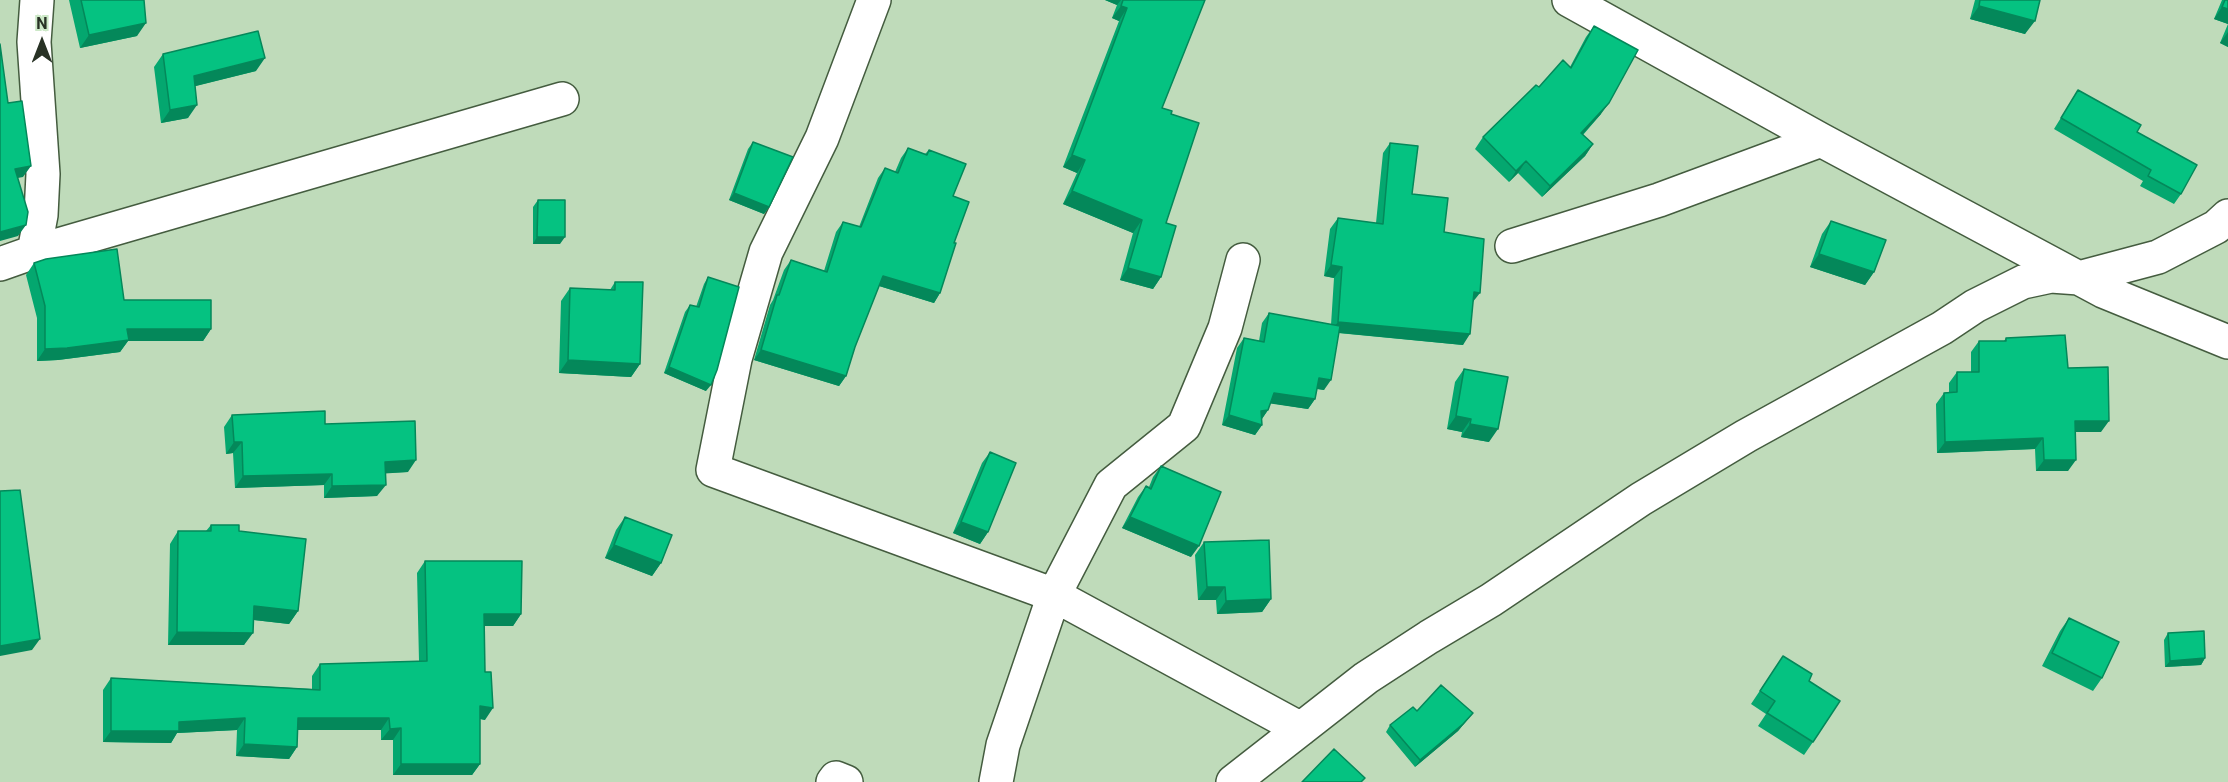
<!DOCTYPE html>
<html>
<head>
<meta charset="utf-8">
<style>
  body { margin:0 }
  #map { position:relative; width:2228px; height:782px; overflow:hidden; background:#bfdbba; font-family:Roboto,sans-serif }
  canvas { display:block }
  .north { position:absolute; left:12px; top:12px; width:60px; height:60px; -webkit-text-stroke:4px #cce8c7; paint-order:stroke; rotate:0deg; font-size:16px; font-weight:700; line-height:24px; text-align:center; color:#283225 }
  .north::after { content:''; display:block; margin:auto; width:21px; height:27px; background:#283225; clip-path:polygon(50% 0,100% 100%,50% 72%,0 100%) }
</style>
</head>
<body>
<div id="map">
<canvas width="2228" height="782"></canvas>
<div class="north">N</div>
</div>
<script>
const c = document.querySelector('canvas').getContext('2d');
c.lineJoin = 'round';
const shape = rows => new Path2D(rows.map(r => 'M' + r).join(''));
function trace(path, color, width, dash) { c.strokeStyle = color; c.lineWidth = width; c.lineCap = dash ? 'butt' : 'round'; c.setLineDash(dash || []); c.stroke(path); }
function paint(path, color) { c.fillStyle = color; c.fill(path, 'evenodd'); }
const street = shape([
  [874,0,822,138,766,252,735,359,713,470,1054,595,1301,729],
  [1569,0,1821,140,2103,291,2228,342],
  [1512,246,1659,200,1821,140],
  [34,252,41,215,43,174,34,42,37,0],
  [0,264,34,252,562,99],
  [833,782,836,778,846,782],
  [996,782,1003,745,1054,595,1111,485,1184,426,1225,328,1243,260],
  [1233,782,1366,678,1429,637,1491,600,1641,499,1746,436,1942,328,1975,306,2023,282,2051,276,2079,278,2158,257,2216,227,2228,216]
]);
trace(street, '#445c3f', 36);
trace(street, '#fff', 33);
paint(shape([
  [69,0,144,0,137,36,80,48],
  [1105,0,1205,0,1162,108,1171,114,1166,223,1161,277,1153,289,1120,280,1133,233,1063,204,1077,173,1063,167,1119,21,1112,18,1117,5],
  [1975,0,2040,0,2025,34,1970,19],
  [2222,0,2228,0,2228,47,2220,43,2228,24,2214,19],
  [1594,26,1601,114,1583,135,1593,144,1585,156,1542,197,1518,173,1509,182,1475,149,1483,137,1539,87,1570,67,1586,37],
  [163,54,256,71,195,86,188,118,161,123,154,67],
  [2078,90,2137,132,2181,194,2174,204,2140,186,2143,181,2054,129],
  [753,142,769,207,764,214,729,200,748,149],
  [1390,143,1412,194,1444,232,1473,302,1463,345,1338,333,1324,390,1317,389,1315,399,1308,409,1270,403,1268,410,1262,419,1262,425,1255,435,1222,425,1237,348,1244,338,1259,341,1262,323,1269,313,1331,325,1334,278,1324,276,1330,229,1338,218,1376,223,1383,153],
  [908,148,925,154,929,150,953,196,954,243,940,293,934,303,879,286,855,347,846,376,839,386,754,360,770,305,773,300,784,270,791,260,824,271,836,232,843,222,859,227,878,178,885,168,895,172,901,158],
  [538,200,560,244,533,244,533,207],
  [1831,221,1874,272,1865,285,1810,267,1822,234],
  [34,263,124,300,211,329,203,341,128,341,120,352,58,360,37,361,37,318,26,275],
  [708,277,706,391,664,373,685,312,690,305,696,307,704,284],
  [615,282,640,364,631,377,559,373,561,301,570,288,610,290],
  [2006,338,2068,368,2101,432,2075,432,2068,471,2036,471,2035,449,1937,453,1936,404,1944,393,1949,392,1949,383,1957,372,1971,372,1971,352,1979,341,2004,341],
  [1464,369,1489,442,1461,437,1462,432,1447,429,1455,382],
  [232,415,325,424,408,472,385,473,377,496,324,498,324,485,235,488,233,453,226,454,224,427],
  [990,452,988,532,980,544,953,533,982,463],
  [1161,466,1191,557,1122,528,1138,497,1146,486,1149,487,1153,477],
  [625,517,661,563,652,576,605,558,616,530],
  [211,525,239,531,298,611,289,624,254,620,244,645,168,645,170,544,178,531,206,531],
  [1204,542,1271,599,1262,612,1217,614,1216,600,1198,600,1195,555],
  [425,561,521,614,513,626,484,626,485,720,480,719,480,764,472,775,393,775,393,740,381,740,381,730,298,730,297,747,289,759,236,756,237,730,177,733,171,743,103,742,103,690,111,678,312,689,312,676,320,664,419,661,417,573],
  [2069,618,2102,678,2093,691,2042,666,2060,631],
  [2168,633,2205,658,2201,665,2165,667,2164,640],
  [1783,656,1813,742,1804,755,1758,726,1766,714,1751,704],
  [1417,711,1473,713,1458,731,1415,767,1386,732,1390,725]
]), '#04a76f');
paint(shape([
  [1105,0,1121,0,1117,5],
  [1121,6,1127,8,1119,21,1112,18],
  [1979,6,2035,21,2025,34,1970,19],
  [2222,7,2228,9,2228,24,2214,19],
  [146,23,137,36,80,48,89,35],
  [2228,32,2228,47,2220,43],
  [265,58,256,71,184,89,194,76],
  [1609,103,1601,114,1573,145,1581,133],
  [197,105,188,118,161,123,170,110],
  [1593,144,1585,156,1542,197,1550,186],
  [1072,155,1085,160,1077,173,1063,167],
  [1526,161,1518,173,1509,182,1516,171],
  [31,166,23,177,7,180,15,169],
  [1072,191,1142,220,1133,233,1063,204],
  [734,193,769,207,764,214,729,200],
  [26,225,18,236,0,241,0,232],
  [537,237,565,237,560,244,533,244],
  [1819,254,1874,272,1865,285,1810,267],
  [1331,265,1342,267,1334,278,1324,276],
  [1128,268,1161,277,1153,289,1120,280],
  [883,276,940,293,934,303,876,285],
  [1474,292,1480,293,1472,303],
  [1338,322,1470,334,1463,345,1330,332],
  [127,329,211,329,203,341,128,341,120,352,58,360,37,361,45,349],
  [761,350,846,376,839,386,754,360],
  [568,360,640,364,631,377,559,373],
  [669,367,711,385,706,391,664,373],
  [1319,378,1331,380,1324,390,1312,388],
  [1274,393,1315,399,1308,409,1267,403],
  [1268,410,1261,420,1261,411],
  [1229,415,1262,425,1255,435,1222,425],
  [1456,416,1471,419,1462,432,1447,429],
  [2075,421,2109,421,2101,432,2067,432],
  [1470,424,1498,429,1489,442,1461,437],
  [2043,438,2035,449,1937,453,1945,442],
  [234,442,242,442,233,453,226,454],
  [416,460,408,472,377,474,385,462],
  [2044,460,2076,460,2068,471,2036,471],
  [332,474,324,485,235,488,243,476],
  [386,485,377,496,324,498,332,486],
  [1130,517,1199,546,1191,557,1122,528],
  [961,522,988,532,980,544,953,533],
  [614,545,661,563,652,576,605,558],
  [1207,587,1225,587,1216,600,1198,600],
  [1271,599,1262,612,1217,614,1226,601],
  [254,606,298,611,289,624,245,619],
  [484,614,521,614,513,626,476,626],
  [177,632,253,633,244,645,168,645],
  [40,639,32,650,0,656,0,646],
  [2205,658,2201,665,2165,667,2170,661],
  [480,706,493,708,485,720,472,717],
  [1473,713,1458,731,1415,767,1420,760],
  [245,718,237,730,177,733,171,743,103,742,111,731,179,722],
  [298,718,389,718,381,730,290,730],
  [401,728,393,740,381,740,390,729],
  [244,744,297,747,289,759,236,756],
  [401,764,480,764,472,775,393,775]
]), '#04885a');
const building = shape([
  [81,0,144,0,146,23,89,35,81,0],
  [1123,0,1205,0,1162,108,1172,111,1171,114,1199,123,1166,223,1176,226,1161,277,1128,268,1142,220,1072,191,1085,160,1072,155,1127,8,1121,6,1123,0],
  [1980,0,2040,0,2035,21,1979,6,1980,0],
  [2225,0,2228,0,2228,9,2222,7,2225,0],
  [1594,26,1638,50,1609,103,1581,133,1593,144,1550,186,1526,161,1516,171,1483,137,1536,85,1539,87,1563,60,1571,68,1594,26],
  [258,31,265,58,194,76,197,105,170,110,163,54,258,31],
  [0,44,8,103,22,101,31,166,15,169,28,212,26,225,0,232,0,44],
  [2078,90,2141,125,2137,132,2197,165,2181,194,2148,176,2151,170,2061,118,2078,90],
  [753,142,793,157,769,207,734,193,753,142],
  [1390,143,1418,146,1412,194,1448,198,1444,232,1484,239,1480,293,1474,292,1470,334,1338,322,1342,267,1331,265,1338,218,1383,224,1390,143],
  [908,148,927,155,929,150,966,164,953,196,969,202,954,243,956,243,940,293,883,276,855,347,846,376,761,350,777,295,779,295,791,260,827,272,843,222,861,227,885,168,898,173,908,148],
  [538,200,565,200,565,237,537,237,538,200],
  [1831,221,1886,240,1874,272,1819,254,1831,221],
  [117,249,124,300,211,300,211,329,127,329,129,340,67,348,45,349,45,306,34,263,46,259,117,249],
  [708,277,739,287,717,370,711,385,669,367,690,305,699,307,708,277],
  [615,282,643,282,640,364,568,360,570,288,615,290,615,282],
  [1269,313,1340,326,1331,380,1319,378,1315,399,1274,393,1268,410,1261,411,1262,425,1229,415,1244,338,1264,342,1269,313],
  [2065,335,2068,368,2108,367,2109,421,2075,421,2076,460,2044,460,2043,438,1945,442,1944,393,1957,392,1957,372,1979,372,1979,341,2006,341,2006,338,2065,335],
  [1464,369,1508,377,1498,429,1470,424,1471,419,1456,416,1464,369],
  [325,411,325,424,415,421,416,460,385,462,386,485,332,486,332,474,243,476,242,442,234,442,232,415,325,411],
  [990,452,1016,463,988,532,961,522,990,452],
  [1161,466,1221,492,1199,546,1130,517,1146,486,1151,489,1161,466],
  [20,490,40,639,0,646,0,491,20,490],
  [625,517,672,535,661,563,614,545,625,517],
  [211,525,239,525,239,531,306,539,298,611,254,606,253,633,177,632,178,531,211,531,211,525],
  [1269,540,1271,599,1226,601,1225,587,1207,587,1204,542,1269,540],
  [425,561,522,561,521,614,484,614,485,672,491,672,493,708,480,706,480,764,401,764,401,728,390,729,389,718,298,718,297,747,244,744,245,718,179,722,179,731,111,731,111,678,320,690,320,664,427,661,425,561],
  [2069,618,2119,642,2102,678,2052,653,2069,618],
  [2204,631,2205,658,2170,661,2168,633,2204,631],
  [1783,656,1812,674,1809,681,1840,701,1813,742,1767,713,1775,701,1760,691,1783,656],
  [1441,685,1473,713,1463,724,1420,760,1390,725,1413,707,1417,711,1441,685],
  [1334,749,1365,778,1361,782,1302,782,1334,749]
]);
paint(building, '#05c281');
trace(building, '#04885a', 1.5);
</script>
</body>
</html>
